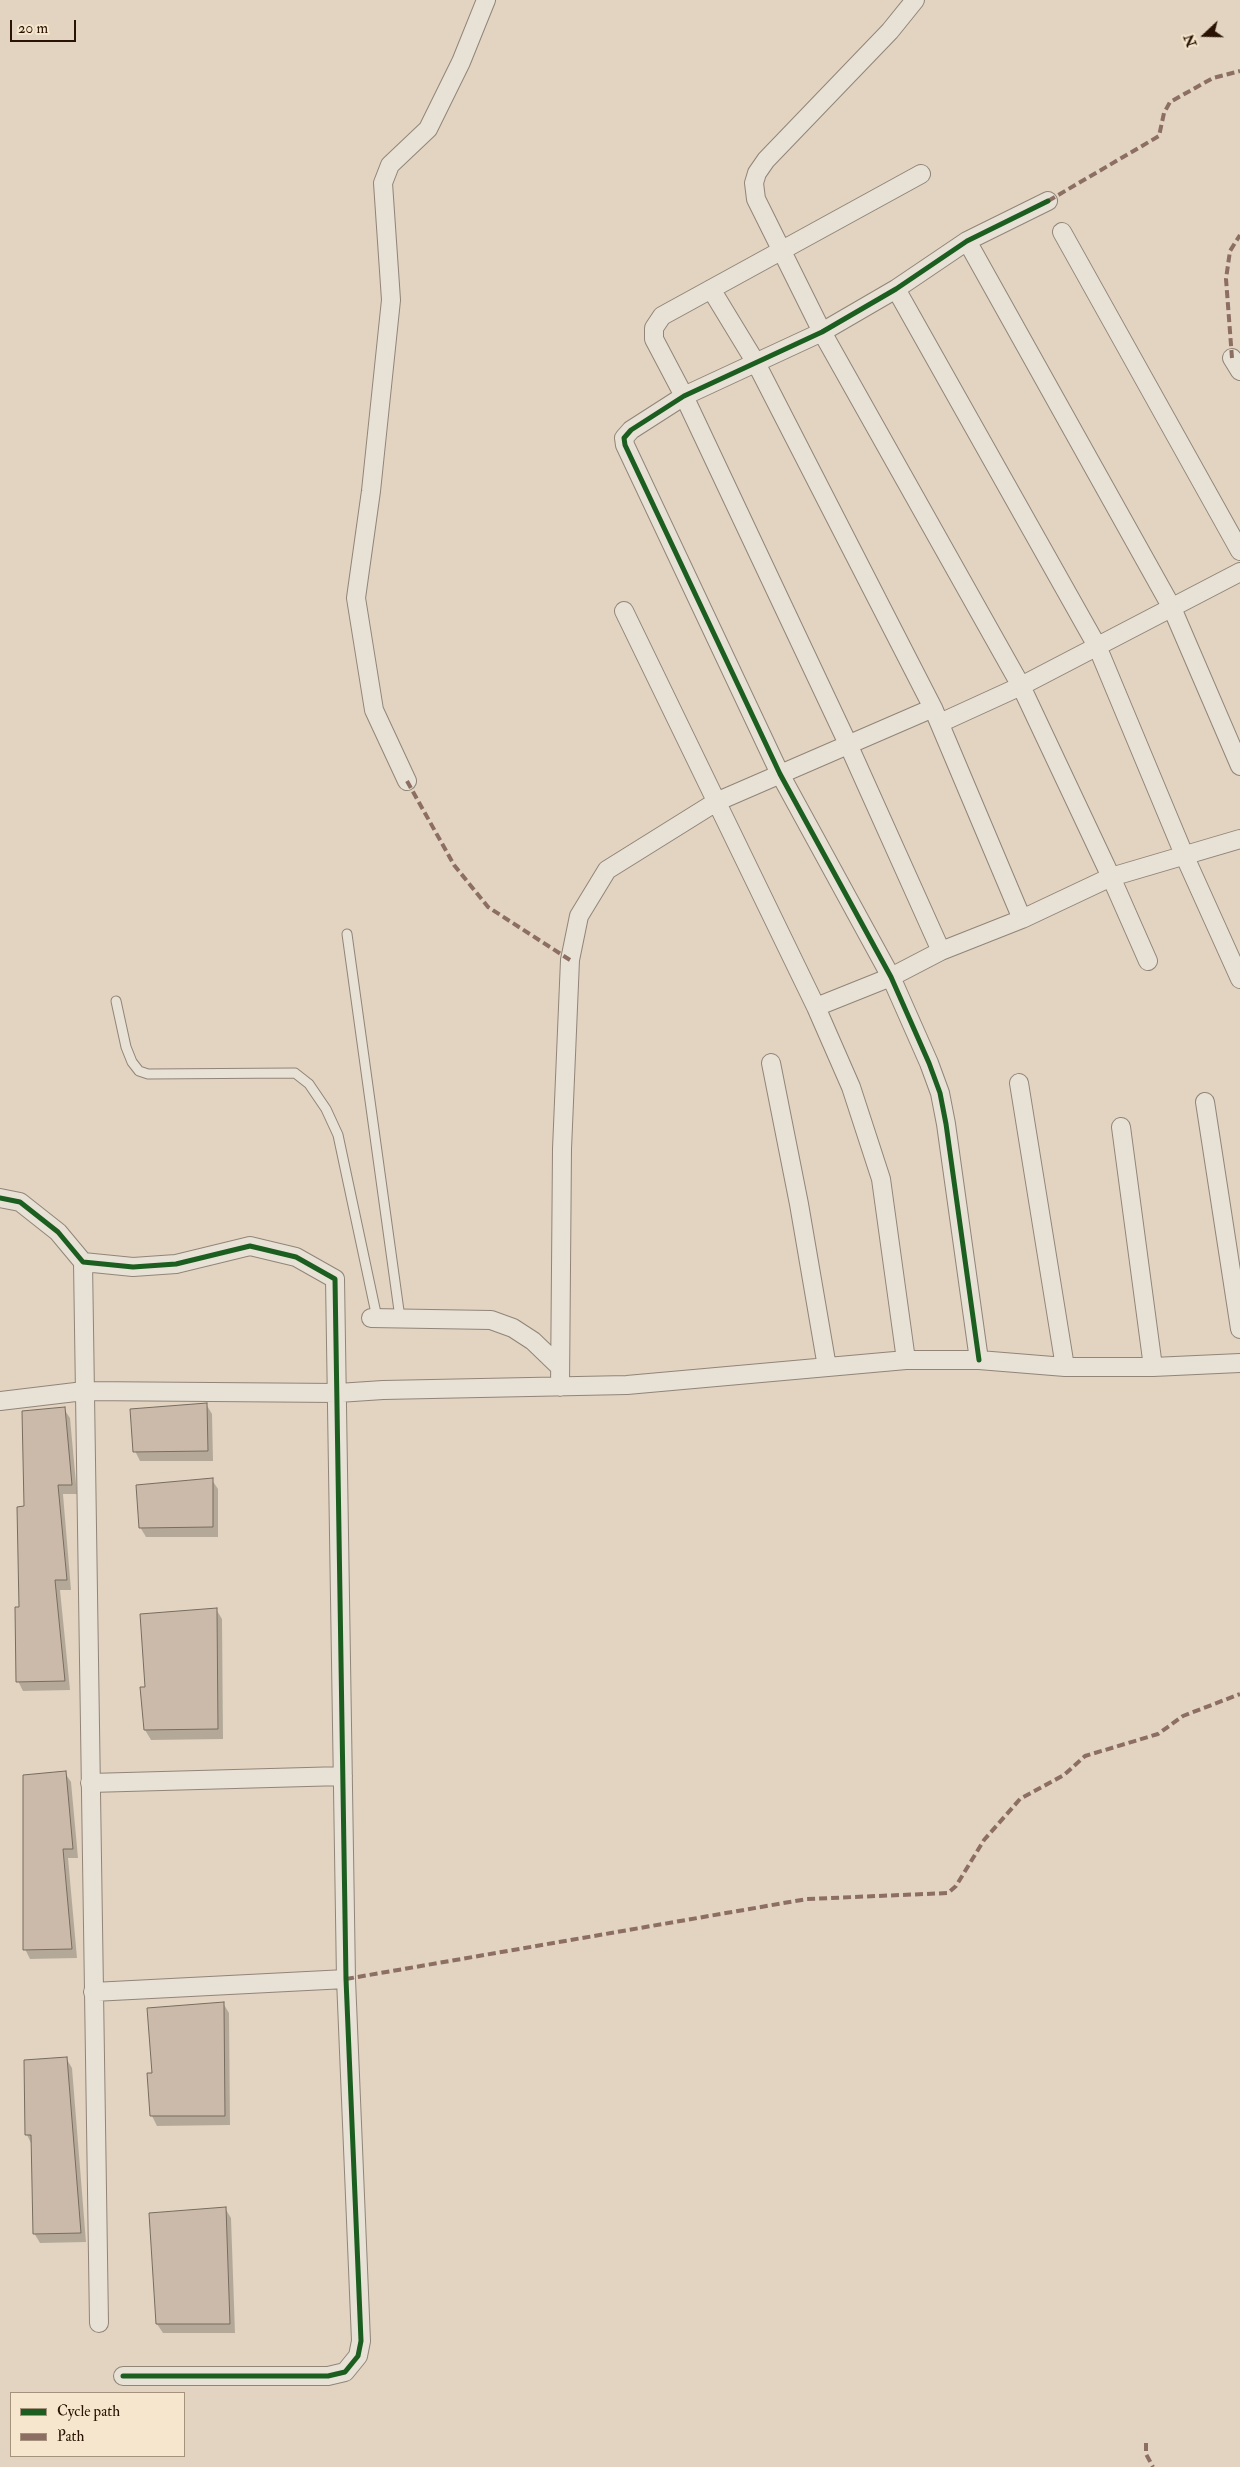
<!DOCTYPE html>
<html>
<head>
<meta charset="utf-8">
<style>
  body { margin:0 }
  #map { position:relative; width:1240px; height:2467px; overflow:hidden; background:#e2d4c0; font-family:"IM FELL Double Pica",serif }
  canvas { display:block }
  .legend { position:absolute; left:10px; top:2392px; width:175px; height:65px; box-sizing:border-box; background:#f5e6cd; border:1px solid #a4927d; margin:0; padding:6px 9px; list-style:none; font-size:15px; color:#2a1304 }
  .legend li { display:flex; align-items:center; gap:10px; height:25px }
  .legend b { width:25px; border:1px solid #a4927d }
  .north { position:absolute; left:1180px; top:10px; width:50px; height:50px; -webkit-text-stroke:4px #f5e6cd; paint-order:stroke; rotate:249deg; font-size:14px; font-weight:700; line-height:20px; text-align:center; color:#2a1304 }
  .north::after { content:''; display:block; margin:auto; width:18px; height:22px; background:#2a1304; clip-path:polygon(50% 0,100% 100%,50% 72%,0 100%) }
  .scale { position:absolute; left:10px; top:20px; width:66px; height:22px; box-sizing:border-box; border:2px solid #2a1304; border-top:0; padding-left:6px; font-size:15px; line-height:18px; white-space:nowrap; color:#2a1304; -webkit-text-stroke:4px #f5e6cd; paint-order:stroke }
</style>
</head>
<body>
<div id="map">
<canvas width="1240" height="2467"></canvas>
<ul class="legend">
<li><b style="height:6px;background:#1b5e20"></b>Cycle path</li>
<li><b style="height:6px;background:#8d6e63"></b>Path</li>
</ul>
<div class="north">N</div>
<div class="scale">20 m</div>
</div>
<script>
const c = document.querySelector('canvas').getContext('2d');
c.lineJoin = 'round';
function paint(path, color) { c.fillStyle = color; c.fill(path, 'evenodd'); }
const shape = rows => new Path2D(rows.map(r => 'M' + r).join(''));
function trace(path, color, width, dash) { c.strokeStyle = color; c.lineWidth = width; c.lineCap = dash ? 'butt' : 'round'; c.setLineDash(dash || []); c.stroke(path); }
paint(shape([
  [206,1404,212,1414,213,1461,140,1461,135,1451],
  [64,1409,70,1418,77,1494,63,1494,71,1590,60,1590,70,1690,23,1691,18,1681,25,1507],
  [212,1480,218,1489,218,1537,146,1537,140,1527],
  [216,1609,222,1619,223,1739,151,1740,145,1730],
  [65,1773,71,1782,78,1858,68,1858,77,1958,30,1959,25,1949],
  [223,2003,229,2013,230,2125,157,2126,152,2116,148,2074,154,2074],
  [66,2058,72,2068,86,2242,40,2243,34,2233,32,2145,27,2135],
  [225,2208,231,2218,235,2333,163,2333,157,2324]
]), '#0003');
const building = shape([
  [207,1403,208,1451,133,1452,130,1409,207,1403],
  [65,1407,72,1485,58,1485,67,1580,55,1580,65,1681,16,1682,15,1607,19,1607,17,1507,24,1506,22,1411,65,1407],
  [213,1478,213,1527,139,1528,136,1485,213,1478],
  [217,1608,218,1729,144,1730,140,1687,145,1687,140,1614,217,1608],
  [66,1771,73,1849,63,1849,72,1949,23,1950,23,1775,66,1771],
  [224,2002,225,2116,150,2116,147,2073,152,2073,147,2008,224,2002],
  [67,2057,81,2233,33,2234,31,2135,25,2135,24,2060,67,2057],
  [226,2207,230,2324,156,2324,149,2213,226,2207]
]);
paint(building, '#cbbaa9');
trace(building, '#766c5f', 1);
const lane = shape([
  [347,934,400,1318],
  [116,1001,126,1047,132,1062,139,1071,148,1074,295,1073,309,1084,326,1109,338,1135,377,1318]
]);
const street = shape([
  [915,0,890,31,766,160,757,173,754,183,756,199,822,332,1021,686,1111,877,1148,961],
  [921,174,662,316,654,328,654,339,684,396,848,744,941,951],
  [1062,232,1240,551],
  [967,241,1172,608,1240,766],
  [711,289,756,363,933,708,1022,919],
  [896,289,1097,646,1185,857,1240,979],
  [1232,358,1240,371],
  [624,611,816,1007,851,1087,881,1179,906,1360],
  [940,723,1021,686,1240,572],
  [407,781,374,710,356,598,371,491,391,300,383,183,390,165,428,129,461,62,486,0],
  [816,1007,891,977,941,951,1022,919,1111,877,1240,839],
  [771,1063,799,1204,827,1367],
  [1019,1083,1065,1367],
  [1205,1102,1240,1329],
  [1121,1127,1153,1367],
  [0,1198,20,1202,58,1232,83,1262,133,1267,176,1264,250,1246,296,1257,335,1279,346,1979,361,2341,358,2356,345,2372,328,2376,123,2376],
  [83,1262,99,2323],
  [371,1318,491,1320,513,1328,533,1341,560,1367],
  [979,1360,946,1124,940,1093,929,1063,891,977,780,774,625,445,624,438,631,430,684,396,822,332,896,289,967,241,1048,201],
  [560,1387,562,1149,570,960,579,916,607,870,716,802,933,708],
  [0,1401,84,1391,338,1393,383,1390,627,1385,906,1360,979,1360,1065,1367,1153,1367,1240,1363],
  [90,1783,343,1776],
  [93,1992,346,1979]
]);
trace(lane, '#918578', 11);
trace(street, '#918578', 20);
trace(lane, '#e7e1d6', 9);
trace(street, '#e7e1d6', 18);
trace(shape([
  [1048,201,1159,136,1164,113,1170,102,1213,78,1240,71],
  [1232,358,1226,279,1230,251,1240,235],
  [407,781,454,865,488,907,570,960],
  [346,1979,807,1899,948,1893,956,1886,984,1840,1020,1799,1064,1775,1085,1756,1158,1734,1183,1716,1240,1694],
  [1146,2443,1146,2454,1153,2467]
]), '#8d6e63', 4, [8, 4]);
trace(shape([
  [0,1198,20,1202,58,1232,83,1262,133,1267,176,1264,250,1246,296,1257,335,1279,346,1979,361,2341,358,2356,345,2372,328,2376,123,2376],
  [979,1360,946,1124,940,1093,929,1063,891,977,780,774,625,445,624,438,631,430,684,396,822,332,896,289,967,241,1048,201]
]), '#1b5e20', 5);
</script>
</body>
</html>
